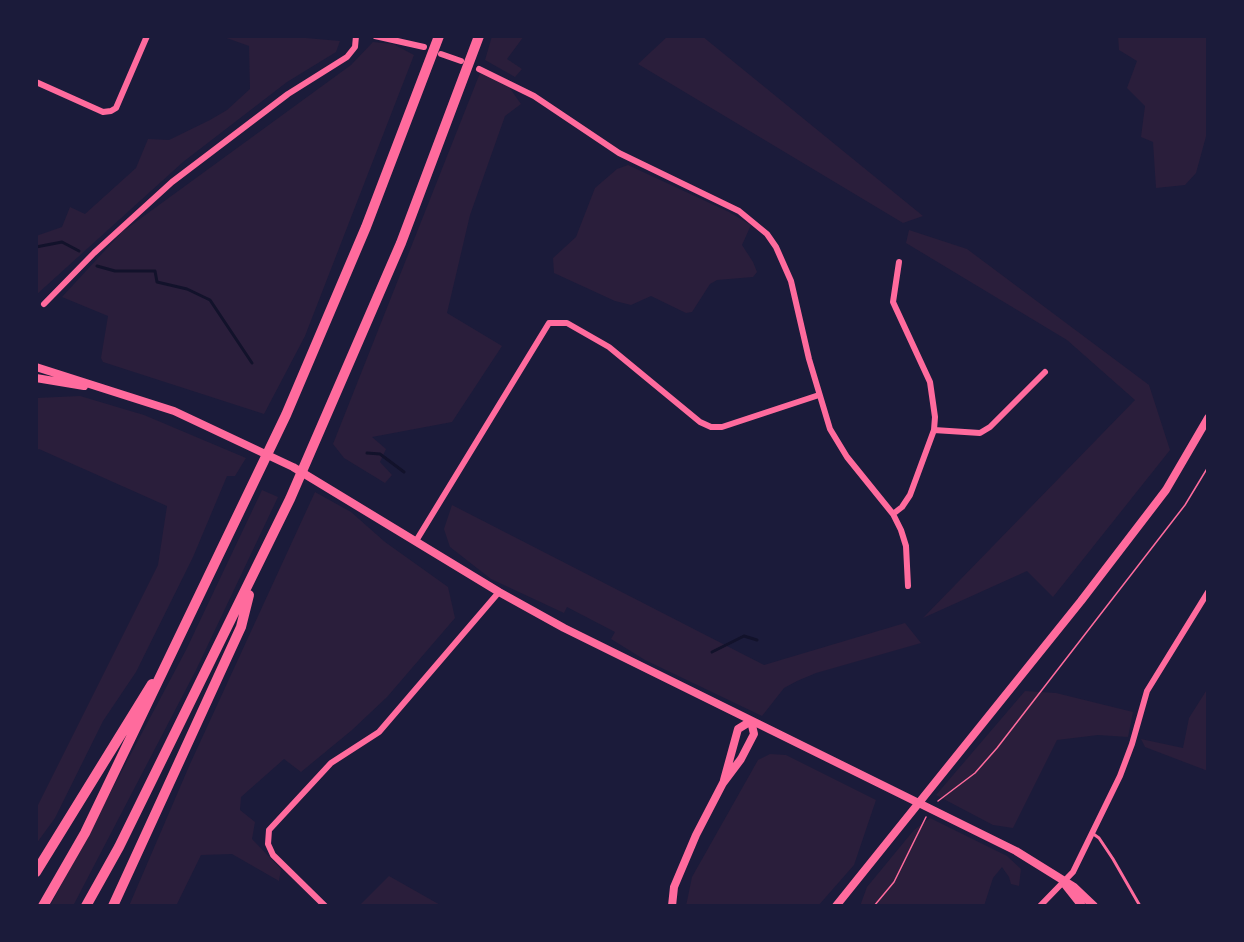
<!DOCTYPE html>
<html>
<head>
<meta charset="utf-8">
<style>
  body { margin:0 }
  #map { position:relative; width:1244px; height:942px; overflow:hidden; background:#1b1b3a; font-family:"Open Sans",sans-serif }
  canvas { display:block }
  .frame { position:absolute; inset:0; border:38px solid #1b1b3a; pointer-events:none }
</style>
</head>
<body>
<div id="map">
<canvas width="1244" height="942"></canvas>
<div class="frame"></div>
</div>
<script>
const c = document.querySelector('canvas').getContext('2d');
c.lineJoin = 'round';
function paint(path, color) { c.fillStyle = color; c.fill(path, 'evenodd'); }
const shape = rows => new Path2D(rows.map(r => 'M' + r).join(''));
function trace(path, color, width, dash) { c.strokeStyle = color; c.lineWidth = width; c.lineCap = dash ? 'butt' : 'round'; c.setLineDash(dash || []); c.stroke(path); }
paint(shape([
  [221,36,283,36,340,41,336,52,287,82,183,162,36,295,36,236,62,227,70,207,85,214,136,168,148,139,169,140,210,120,227,110,250,89,249,46],
  [492,36,524,36,507,59,522,69,515,77,485,60],
  [668,36,702,36,923,216,903,223,638,64],
  [1118,36,1208,36,1208,129,1196,173,1185,185,1156,188,1153,142,1141,137,1145,106,1127,88,1137,61,1119,50],
  [373,42,393,44,414,55,305,336,264,414,103,362,101,358,108,316,62,297,122,232,351,65],
  [480,73,509,87,521,104,505,116,470,215,447,313,502,346,452,422,372,437,386,449,380,462,392,475,385,483,344,458,333,444],
  [628,165,729,212,751,225,742,245,753,262,757,272,753,277,717,280,710,284,692,312,686,313,651,296,631,305,615,301,554,273,553,258,576,237,595,188,617,169],
  [909,230,967,249,1149,385,1170,450,1053,597,1027,571,923,618,1135,400,1067,340,906,243],
  [80,396,144,415,246,458,235,476,227,476,193,557,136,672,103,721,55,818,36,844,36,809,158,565,167,506,39,449,36,451,36,398],
  [262,490,278,497,196,670,73,906,50,906,186,650],
  [315,492,351,512,385,542,448,587,455,618,387,697,352,730,301,772,284,759,241,797,240,810,255,822,252,839,281,869,279,881,232,854,201,855,176,906,129,906,190,764],
  [452,505,764,665,905,623,921,643,816,673,797,681,784,688,762,716,645,660,611,639,615,632,567,607,564,613,491,579,450,547,444,529],
  [1208,688,1208,771,1145,747,1141,739,1183,748,1189,718],
  [1025,691,1056,693,1133,712,1128,737,1098,735,1057,740,1013,828,993,825,936,795],
  [770,754,786,755,876,800,854,865,818,906,686,906,692,877,758,760],
  [930,818,1007,856,1021,869,1019,886,1011,884,1009,877,1002,867,993,878,984,906,860,906,867,887,914,830],
  [389,876,442,906,359,906]
]), '#2a1e3b');
trace(shape([
  [36,247,62,242,79,251],
  [97,266,115,271,155,271,157,282,187,289,210,300,252,363],
  [367,453,380,454,404,472],
  [712,652,744,636,757,640]
]), '#12122b', 3);
trace(shape([
  [938,801,975,773,997,748,1185,505,1208,467],
  [874,906,894,882,926,817]
]), '#ff6b9d', 1.5);
trace(shape([
  [1092,833,1099,838,1113,859,1140,906]
]), '#ff6b9d', 3);
trace(shape([
  [375,36,424,47],
  [441,54,461,61],
  [479,69,534,96,619,153,739,211,767,234,776,247,791,281,809,359,830,429,847,457,893,514,901,530,906,546,908,586],
  [36,82,103,112,111,111,116,108,147,36],
  [44,304,94,253,172,182,288,94,347,57,355,47,356,36],
  [934,430,980,433,990,427,1045,372],
  [893,514,902,507,910,495,934,430,935,417,930,382,893,302,899,262],
  [416,541,549,323,567,323,609,347,700,422,711,427,722,427,819,395],
  [325,906,273,855,268,844,269,830,331,763,379,732,499,592],
  [1040,906,1073,872,1120,776,1132,744,1147,691,1208,592]
]), '#ff6b9d', 6);
trace(shape([
  [36,367,174,411,293,467,499,592,564,628,1016,851,1074,887,1094,906],
  [36,378,84,386],
  [724,780,738,729,751,721],
  [1063,882,1082,906],
  [672,906,674,887,696,835,723,783,741,759,754,734,751,721],
  [836,906,1081,601,1166,490,1208,418]
]), '#ff6b9d', 8);
trace(shape([
  [36,872,152,684],
  [43,906,85,833,286,415,366,227,439,36],
  [86,906,119,847,290,499,401,243,479,36],
  [113,906,241,627,249,595]
]), '#ff6b9d', 10);
</script>
</body>
</html>
